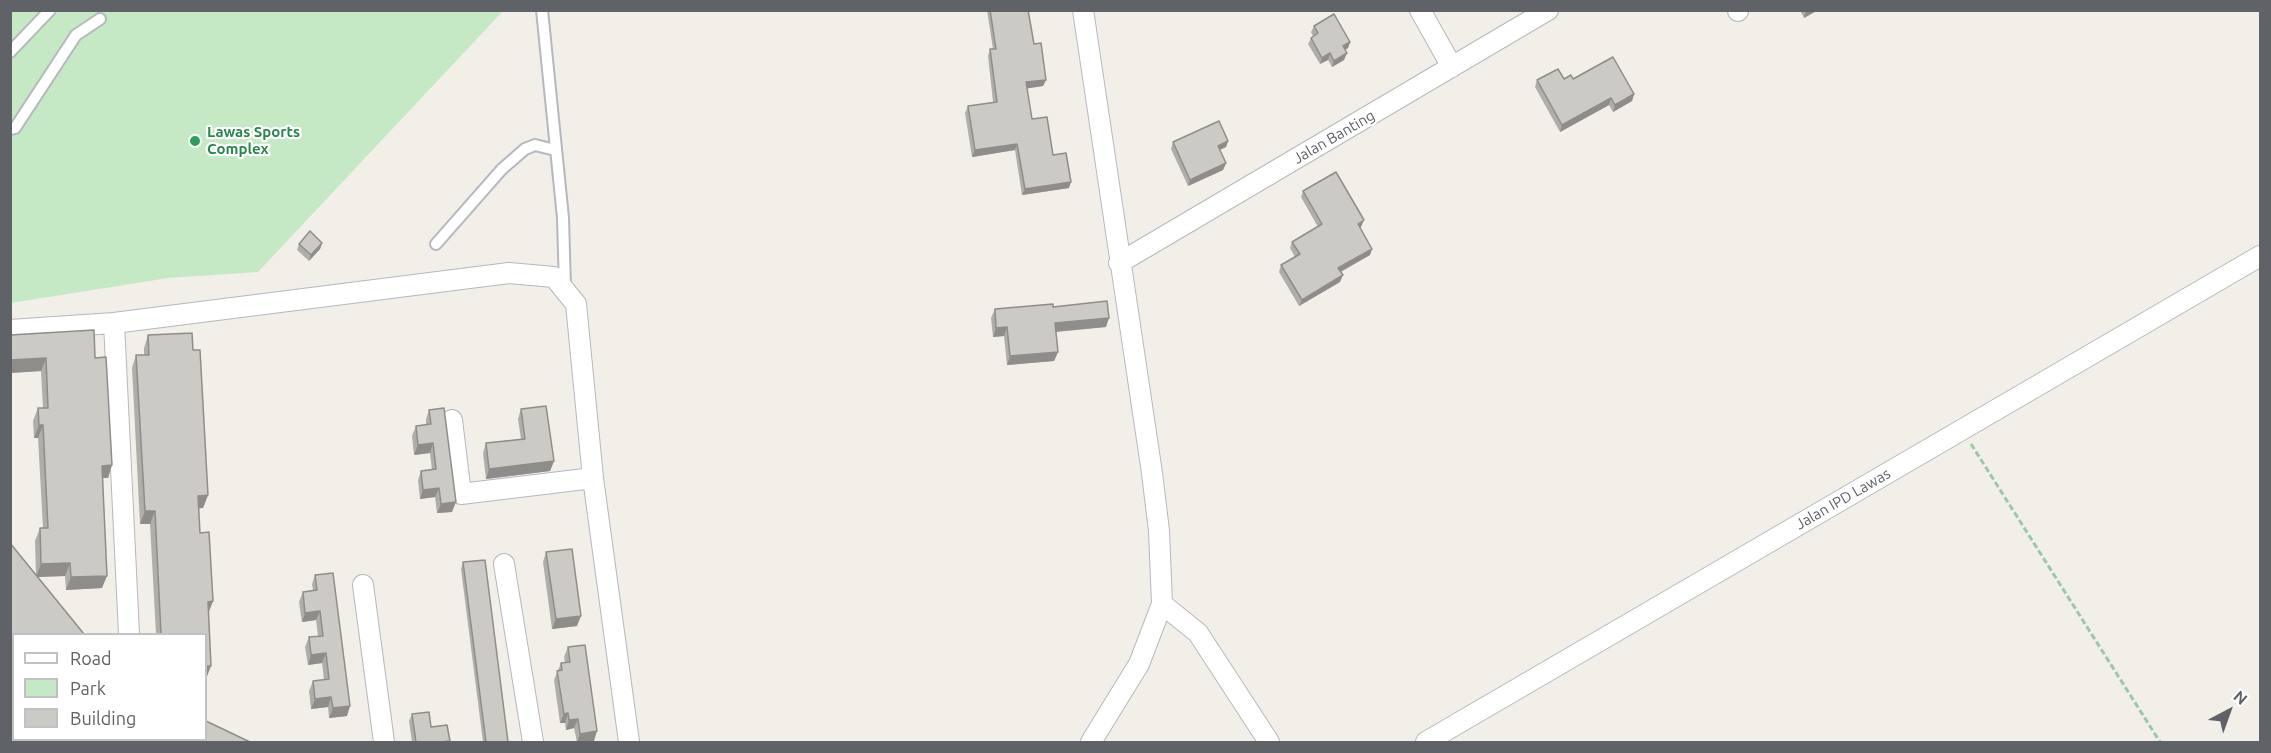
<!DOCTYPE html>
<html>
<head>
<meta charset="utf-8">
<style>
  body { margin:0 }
  #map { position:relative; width:2271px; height:753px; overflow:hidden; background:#f1efe8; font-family:Ubuntu,sans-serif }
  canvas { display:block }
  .frame { position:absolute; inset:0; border:12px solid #5f6368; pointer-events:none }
  .legend { position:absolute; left:12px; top:633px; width:195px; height:108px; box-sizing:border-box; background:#fff; border:2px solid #bfc1c3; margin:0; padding:8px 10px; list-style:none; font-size:18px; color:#5f6368 }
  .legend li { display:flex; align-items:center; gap:12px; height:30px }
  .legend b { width:30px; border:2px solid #bfc1c3 }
  .north { position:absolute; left:2199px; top:681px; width:60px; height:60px; -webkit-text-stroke:4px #fff; paint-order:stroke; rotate:41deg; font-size:16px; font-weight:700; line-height:24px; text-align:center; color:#5f6368 }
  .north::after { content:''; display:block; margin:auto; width:21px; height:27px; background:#5f6368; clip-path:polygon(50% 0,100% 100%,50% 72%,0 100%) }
</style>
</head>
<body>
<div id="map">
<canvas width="2271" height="753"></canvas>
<div class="frame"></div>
<ul class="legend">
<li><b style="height:8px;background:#fff"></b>Road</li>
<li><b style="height:16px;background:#c5e8c5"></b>Park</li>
<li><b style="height:16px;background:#cccac5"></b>Building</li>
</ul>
<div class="north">N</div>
</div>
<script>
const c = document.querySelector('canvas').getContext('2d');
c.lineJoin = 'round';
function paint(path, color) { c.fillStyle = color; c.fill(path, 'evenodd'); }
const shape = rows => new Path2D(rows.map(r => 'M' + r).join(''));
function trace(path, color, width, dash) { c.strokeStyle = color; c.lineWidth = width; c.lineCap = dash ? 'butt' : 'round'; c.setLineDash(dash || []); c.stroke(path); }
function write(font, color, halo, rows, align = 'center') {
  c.font = font + ' Ubuntu,sans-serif'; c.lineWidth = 4.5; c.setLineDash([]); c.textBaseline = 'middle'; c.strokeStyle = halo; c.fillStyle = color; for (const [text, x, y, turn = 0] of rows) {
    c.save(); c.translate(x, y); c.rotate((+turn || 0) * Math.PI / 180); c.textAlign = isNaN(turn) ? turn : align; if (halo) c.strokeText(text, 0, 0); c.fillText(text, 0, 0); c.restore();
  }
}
paint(shape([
  [11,11,503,11,258,272,168,278,11,303]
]), '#c5e8c5');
const service = shape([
  [542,10,563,218,565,288],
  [10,52,50,10],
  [10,129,15,128,76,35,100,19],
  [436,244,502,169,525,149,535,145,555,150]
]);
const minor = shape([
  [1083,10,1152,473,1159,531,1162,604,1139,664,1091,742],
  [1420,10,1452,67],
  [1738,10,1738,11],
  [1119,263,1548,10],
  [114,323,129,634],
  [10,330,114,323,509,273,554,277,576,304,593,478,629,742],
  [452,420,461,494,593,478],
  [504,564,533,742],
  [363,585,384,742],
  [1162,604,1198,633,1269,742],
  [10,682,14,686],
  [10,730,14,734],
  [58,740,61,742],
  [121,742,122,740],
  [1426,742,2260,256]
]);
trace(service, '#b5b8bc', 14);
trace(minor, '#b5b8bc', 22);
trace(shape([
  [1971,444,2160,742]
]), '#9cc7a9', 3, [6, 3]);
trace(service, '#fff', 10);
trace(minor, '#fff', 20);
paint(shape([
  [987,10,1028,10,1034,44,1046,80,1043,86,1027,88,1032,119,1053,155,1069,188,1022,195,1015,150,972,157,965,113,968,106,993,102,988,56,990,49,993,49],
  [1800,10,1818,10,1804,18],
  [1314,26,1350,42,1348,48,1345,50,1344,60,1332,67,1328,60,1320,64,1308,44,1311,38,1313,36,1311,32],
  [1573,79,1634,94,1632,101,1613,112,1609,105,1560,132,1535,87,1537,80],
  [1228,141,1226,147,1220,150,1226,163,1223,170,1188,186,1171,149,1173,142],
  [1303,191,1361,227,1360,228,1372,249,1370,255,1341,272,1340,282,1299,306,1279,272,1281,265,1295,257,1290,248,1292,242,1318,227,1301,197],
  [322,243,320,249,309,261,297,250,299,244],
  [1053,307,1106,327,1056,332,1058,352,1054,361,1007,365,1004,336,993,337,991,318,995,309],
  [10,335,95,358,112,465,108,478,102,478,102,588,66,590,65,576,38,577,14,634,14,654,10,650,10,543,36,575,35,541,40,528,43,528,38,438,34,438,33,421,38,408,43,408,41,371,10,373],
  [148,335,193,350,208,495,203,508,198,508,200,533,213,601,208,613,206,679,206,634,156,634,150,524,140,524,132,368,136,355,144,355,144,348],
  [521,409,554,461,550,471,486,479,483,453,486,443,521,439,518,419],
  [429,410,452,512,437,513,435,497,420,499,418,480,421,471,432,470,430,453,414,455,412,436,416,426,426,425,426,419],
  [546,552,577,626,552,629,543,562],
  [463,562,508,742,483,742,461,569],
  [315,575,347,716,329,718,328,707,311,709,309,691,313,681,324,680,322,663,308,665,305,647,309,637,318,636,316,620,302,622,299,602,303,592,313,591,312,584],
  [568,647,594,741,577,742,574,728,566,730,565,723,560,723,554,680,561,663,565,662,564,657],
  [412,714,431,727,450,741,449,742,412,742,409,721],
  [147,740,206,740,250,742,146,742]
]), '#afaea9');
paint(shape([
  [1808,10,1818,10,1804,18,1806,11],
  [1350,42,1348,48,1340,53,1343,46],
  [1330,53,1328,60,1320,64,1322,58],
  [1347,53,1344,60,1332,67,1334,61],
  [1046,80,1043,86,1024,89,1026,82],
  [1634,94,1632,101,1613,112,1615,105],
  [1611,98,1609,105,1560,132,1562,125],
  [1228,141,1226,147,1215,152,1218,146],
  [1017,144,1015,150,972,157,975,150],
  [1226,163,1223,170,1188,186,1190,180],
  [1071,182,1069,188,1022,195,1025,189],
  [1364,220,1361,227,1356,230,1358,224],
  [322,243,320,249,309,261,311,255],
  [1372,249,1370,255,1336,274,1338,268],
  [1343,275,1340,282,1299,306,1302,300],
  [1109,318,1106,327,1052,332,1055,323],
  [1007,327,1004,336,993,337,996,328],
  [1058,352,1054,361,1007,365,1010,356],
  [46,358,41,371,10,373,11,360],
  [39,425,43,425,38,438,34,438],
  [433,443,430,453,414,455,418,445],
  [554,461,550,471,486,479,489,469],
  [112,465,108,478,97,478,102,466],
  [439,488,435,497,420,499,423,490],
  [208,495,203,508,193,509,198,496],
  [456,502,452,512,437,513,441,504],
  [145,511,155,511,150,524,140,524],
  [70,563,65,576,36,577,41,564],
  [107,576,102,588,66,590,71,577],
  [213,601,208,614,208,602],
  [320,611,316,620,302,622,305,613],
  [581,616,577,626,552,629,556,619],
  [326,653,322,663,308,665,311,655],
  [206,666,211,666,206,679],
  [331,697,328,707,311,709,315,699],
  [350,706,347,716,329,718,333,708],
  [568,713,565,723,560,723,564,714],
  [578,719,574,728,566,730,569,720],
  [597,731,594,741,577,742,580,734]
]), '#8f8d8a');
const building = shape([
  [990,10,1028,10,1034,44,1041,43,1046,80,1026,82,1032,119,1047,117,1053,155,1066,153,1071,182,1025,189,1017,144,975,150,968,106,997,102,990,49,996,49,990,10],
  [1334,14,1350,42,1343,46,1347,53,1334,61,1330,53,1322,58,1311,38,1318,33,1314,26,1334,14],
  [1613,57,1634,94,1615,105,1611,98,1562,125,1537,80,1558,69,1564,79,1571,75,1573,79,1613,57],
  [1219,121,1228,141,1218,146,1226,163,1190,180,1173,142,1219,121],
  [1336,172,1364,220,1358,224,1372,249,1338,268,1343,275,1302,300,1281,265,1300,254,1292,242,1322,224,1303,191,1336,172],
  [310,231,322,243,311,255,299,244,310,231],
  [1107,301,1109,318,1055,323,1058,352,1010,356,1007,327,996,328,995,309,1053,304,1053,307,1107,301],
  [94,330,95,358,106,357,112,465,102,466,107,576,71,577,70,563,41,564,40,528,48,528,43,425,39,425,38,408,48,408,46,358,11,360,12,369,10,369,10,335,94,330],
  [192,333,193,350,200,350,208,495,198,496,200,533,209,532,213,601,208,602,211,666,206,666,206,634,161,634,155,511,145,511,136,355,149,355,148,335,192,333],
  [546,406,554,461,489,469,486,443,525,439,521,409,546,406],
  [444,408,456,502,441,504,439,488,423,490,421,471,436,469,433,443,418,445,416,426,431,424,429,410,444,408],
  [10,543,84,634,14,634,14,635,10,632,10,543],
  [572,549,581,616,556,619,546,552,572,549],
  [485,560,508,742,486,742,463,562,485,560],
  [333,573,350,706,333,708,331,697,315,699,313,681,329,679,326,653,311,655,309,637,323,636,320,611,305,613,303,592,317,590,315,575,333,573],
  [585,645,597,731,580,734,578,719,569,720,568,713,564,714,557,671,562,670,561,663,570,662,568,647,585,645],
  [429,712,431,727,447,725,450,741,441,742,416,742,412,714,429,712],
  [206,721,250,742,159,742,160,741,157,740,206,740,206,721]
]);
paint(building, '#cccac5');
trace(building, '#8f8d8a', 1.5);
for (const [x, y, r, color] of [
  [195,141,6,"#2e9e5b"]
]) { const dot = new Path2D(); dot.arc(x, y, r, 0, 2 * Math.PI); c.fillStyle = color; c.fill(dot); trace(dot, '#fff', 2); }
write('bold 15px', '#27864d', '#fff', [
  ["Lawas Sports",207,132],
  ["Complex",207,149]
], 'left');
write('15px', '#5f6368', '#fff', [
  ["Jalan Banting",1334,137,-30],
  ["Jalan IPD Lawas",1843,499,-30]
]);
</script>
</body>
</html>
